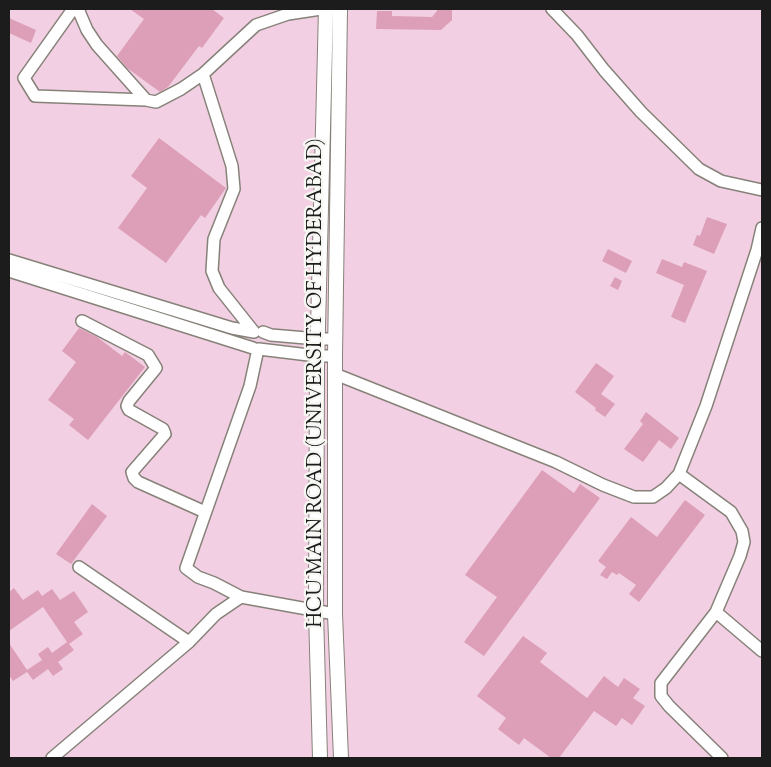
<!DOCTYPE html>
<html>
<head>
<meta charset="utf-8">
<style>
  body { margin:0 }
  #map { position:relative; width:771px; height:767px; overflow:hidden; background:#f2e9d6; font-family:"Sorts Mill Goudy",serif }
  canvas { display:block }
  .frame { position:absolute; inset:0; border:10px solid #1c1c1c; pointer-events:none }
</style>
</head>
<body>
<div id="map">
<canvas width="771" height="767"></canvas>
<div class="frame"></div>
</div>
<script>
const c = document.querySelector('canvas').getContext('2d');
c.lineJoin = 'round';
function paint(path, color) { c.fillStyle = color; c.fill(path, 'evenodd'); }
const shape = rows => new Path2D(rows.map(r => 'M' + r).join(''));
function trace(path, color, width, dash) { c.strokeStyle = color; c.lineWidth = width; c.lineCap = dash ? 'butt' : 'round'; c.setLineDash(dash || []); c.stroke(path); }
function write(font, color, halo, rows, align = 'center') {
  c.font = font + ' "Sorts Mill Goudy",serif'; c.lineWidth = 4.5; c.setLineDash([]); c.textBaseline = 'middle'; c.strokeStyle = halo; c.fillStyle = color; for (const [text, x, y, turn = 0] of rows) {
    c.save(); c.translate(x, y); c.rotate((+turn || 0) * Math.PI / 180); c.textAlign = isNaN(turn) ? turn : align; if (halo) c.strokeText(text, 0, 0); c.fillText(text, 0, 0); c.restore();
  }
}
paint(shape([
  [9,9,762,9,762,758,9,758]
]), '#f2cfe2');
paint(shape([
  [130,9,212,9,224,18,202,48,199,46,168,87,160,92,127,68,117,56,144,19],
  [437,9,452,9,452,20,441,30,376,29,377,11,392,11,392,16,432,17,437,11],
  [9,18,36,30,31,43,9,33],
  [159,138,226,188,205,218,201,215,166,263,118,228,147,188,131,176],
  [707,217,727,224,714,254,693,245,697,235,700,236],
  [608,249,632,261,626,273,602,261],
  [662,259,682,267,684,262,707,271,685,323,671,317,684,285,656,273],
  [615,277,622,281,618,290,610,286],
  [79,328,97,337,122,356,125,352,145,367,88,440,69,425,74,419,48,400,76,362,62,351],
  [596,363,614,376,601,394,615,404,605,417,595,410,596,408,575,392],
  [646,412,679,438,671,449,659,440,643,462,624,449,643,424,640,421],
  [542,470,574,493,580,484,600,498,484,656,464,642,497,597,465,575],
  [685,500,705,515,639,602,629,594,636,585,619,573,617,575,612,572,607,579,600,575,606,567,598,561,631,517,657,537],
  [92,504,107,516,71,564,56,554],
  [14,588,23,600,38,590,42,596,52,589,60,600,74,591,88,612,74,622,83,634,69,644,74,650,58,662,63,669,53,676,48,669,33,680,27,672,13,681,9,675,9,643,27,670,42,660,38,654,48,647,52,653,67,642,43,607,9,631,9,592],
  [523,636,547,653,540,662,587,698,604,676,618,687,624,678,640,689,633,698,645,706,632,725,622,718,616,726,594,711,559,758,551,758,524,738,519,745,498,729,506,718,477,696]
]), '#dd9fb8');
const minor = shape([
  [73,9,24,78,35,96,146,100,97,45,87,30,78,9],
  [552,9,577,35,604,70,641,112,699,169,721,181,762,190],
  [203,74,232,166,234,189,214,239,212,271,219,288,254,332],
  [146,100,156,102,181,89,203,74,256,25,288,14,321,9],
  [9,260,232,328,254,332],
  [9,271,253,348],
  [82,321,148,355,156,368,129,401,127,406,129,410,163,429,165,434,132,472,134,478,138,482,205,512],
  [263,332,271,335,318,339,335,339],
  [259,349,317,356,335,356],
  [335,374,556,462,603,485,634,497,653,497,666,488,679,474,731,512,742,531,744,542,740,556,716,612],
  [679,474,706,406,757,250,762,228],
  [79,567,189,642],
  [241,597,214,583,198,577,186,568,250,386,258,349],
  [52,758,189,642,216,614,241,597,335,614],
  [722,758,669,706,661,696,661,683,716,612,762,651]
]);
const tertiary = shape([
  [340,9,335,356,335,614,341,758],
  [320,758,316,612,317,367,326,9]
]);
trace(minor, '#878279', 14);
trace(tertiary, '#878279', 16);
trace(minor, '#fff', 11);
trace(tertiary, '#fff', 14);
write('20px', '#1c1c1c', '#f6f6f2', [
  ["HCU MAIN ROAD (UNIVERSITY OF HYDERABAD)",318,383,-90]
]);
</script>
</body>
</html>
